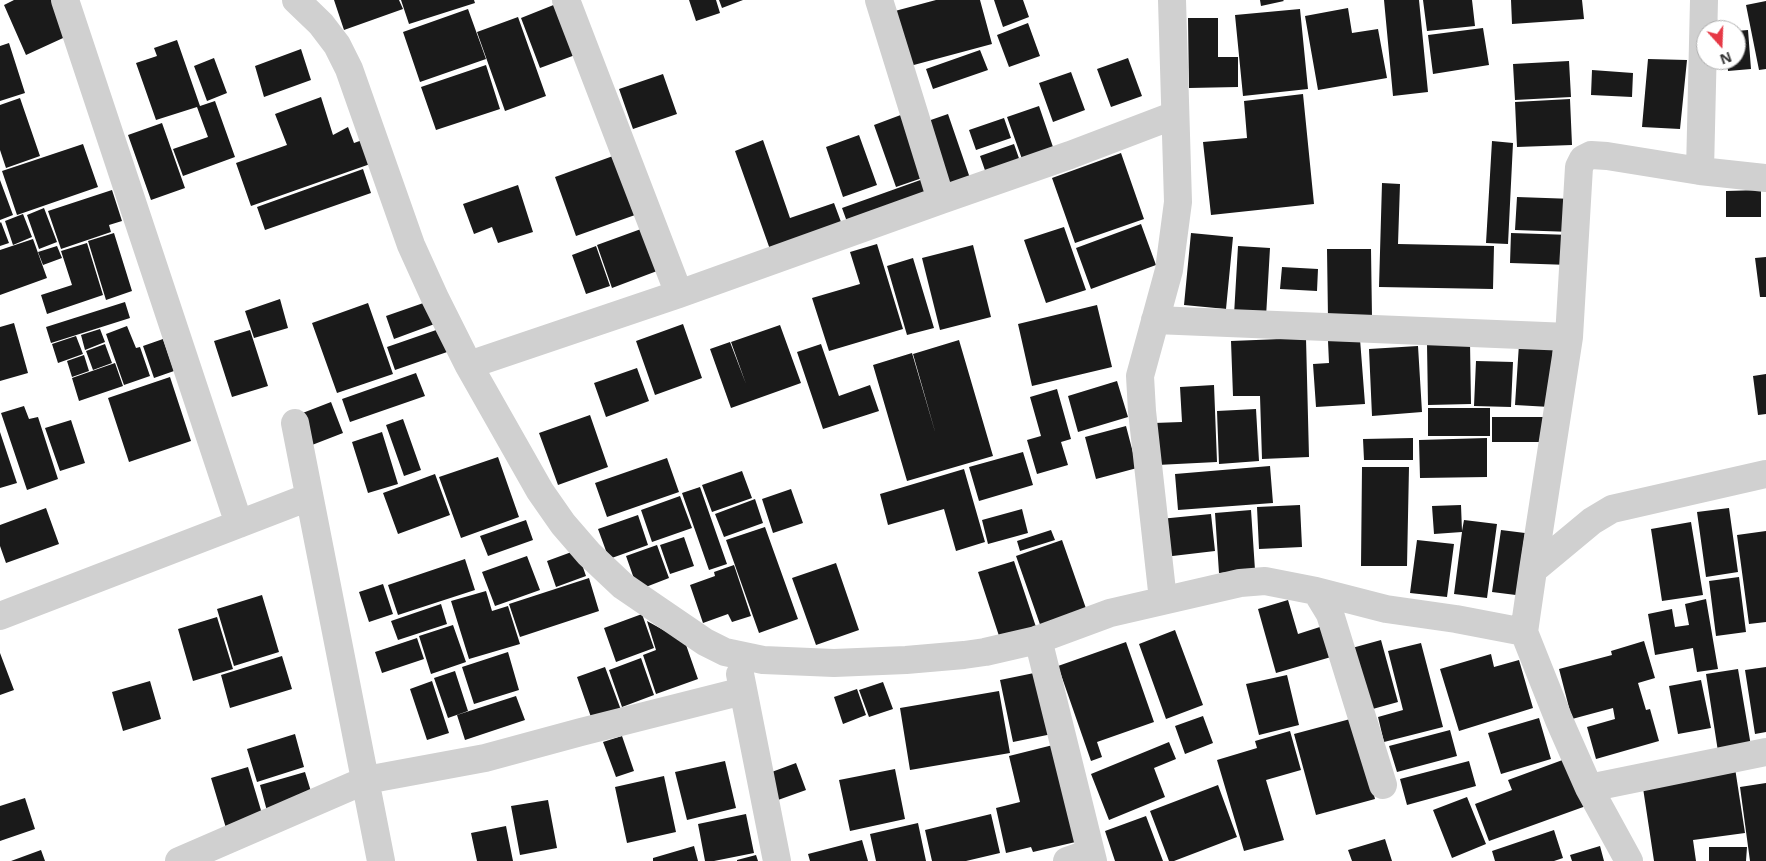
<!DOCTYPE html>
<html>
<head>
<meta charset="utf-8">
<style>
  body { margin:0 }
  #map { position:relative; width:1766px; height:861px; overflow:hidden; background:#fff; font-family:"Open Sans",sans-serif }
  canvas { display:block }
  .north { position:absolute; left:1696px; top:20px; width:50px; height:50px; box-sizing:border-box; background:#fff; border:1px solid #adadad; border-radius:50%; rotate:160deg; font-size:14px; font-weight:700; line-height:20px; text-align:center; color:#333 }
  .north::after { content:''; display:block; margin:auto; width:18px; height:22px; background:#e63946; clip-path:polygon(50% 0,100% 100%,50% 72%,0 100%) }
</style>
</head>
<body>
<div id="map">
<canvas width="1766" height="861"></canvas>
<div class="north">N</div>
</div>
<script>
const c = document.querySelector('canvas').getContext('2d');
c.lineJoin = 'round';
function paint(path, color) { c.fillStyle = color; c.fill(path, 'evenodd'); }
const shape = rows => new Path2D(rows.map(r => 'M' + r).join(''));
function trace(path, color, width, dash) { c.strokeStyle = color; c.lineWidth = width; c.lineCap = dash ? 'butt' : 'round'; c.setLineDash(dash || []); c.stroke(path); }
paint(shape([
  [14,0,59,0,74,33,26,55,4,5],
  [334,0,399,0,403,9,344,30],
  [401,0,474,0,475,3,409,24],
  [566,0,586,51,540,68,521,18],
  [689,0,716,0,720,13,696,21],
  [719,0,743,0,722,8],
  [936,0,980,0,992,44,910,66,895,11],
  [994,0,1023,0,1029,17,1003,27],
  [1260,0,1283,0,1284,1,1261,6],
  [1384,0,1419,0,1428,92,1393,96],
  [1423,0,1472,0,1475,26,1427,31],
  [1511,0,1582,0,1584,19,1512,24],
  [1766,1,1766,69,1759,70,1746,5],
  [1348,8,1352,33,1378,29,1387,78,1318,90,1305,16],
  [468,9,486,59,420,82,403,32],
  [1300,9,1308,89,1243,96,1235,15],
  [518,17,546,96,505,111,477,32],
  [1188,18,1218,18,1218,57,1238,57,1238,87,1189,88],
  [1028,23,1040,56,1009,67,997,35],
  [1483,28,1489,65,1433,74,1428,35],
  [1748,30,1751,69,1728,71,1727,60,1736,60,1736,31],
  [177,40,200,106,215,101,235,157,183,176,173,149,208,137,197,107,156,120,136,63,157,56,154,48],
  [9,43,25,93,0,101,0,46],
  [301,49,311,80,264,97,255,66],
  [980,50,988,70,933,89,926,69],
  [214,58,227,93,207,101,194,66],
  [1128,58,1142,96,1111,107,1097,69],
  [1648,59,1687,60,1680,129,1642,127],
  [1569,61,1571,97,1515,100,1513,64],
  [486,65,500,109,436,130,421,87],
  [1592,70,1633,73,1632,97,1591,95],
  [1071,72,1085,110,1053,122,1039,83],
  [663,74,677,114,633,129,619,89],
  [1303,94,1314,204,1211,215,1203,142,1247,138,1244,101],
  [321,97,333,135,348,127,354,143,368,138,373,163,251,206,236,163,287,145,275,114],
  [20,98,40,156,6,168,0,150,0,105],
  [1570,99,1572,145,1517,147,1515,102],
  [1039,106,1053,147,1022,159,1007,117],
  [906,113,928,176,896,187,874,125],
  [948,114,972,184,950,192,925,122],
  [1004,118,1011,138,976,150,969,130],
  [162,123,185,188,151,200,128,135],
  [859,135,877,185,843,197,826,147],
  [763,140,790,218,834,203,844,230,772,255,735,151],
  [1492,141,1513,143,1508,244,1486,243],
  [83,144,98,187,17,215,2,171],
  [1014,144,1022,167,988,179,980,156],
  [1121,153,1144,219,1075,243,1052,178],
  [613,156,635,215,576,236,555,177],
  [363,169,371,193,265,230,257,207],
  [926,178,933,200,850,230,842,208],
  [0,180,13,215,0,220],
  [1382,183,1400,184,1398,244,1494,246,1493,289,1379,287],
  [518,185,533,232,498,243,492,227,474,234,463,204],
  [112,190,122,221,109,225,111,232,61,249,48,211],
  [1761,190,1761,217,1726,217,1726,191],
  [1517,197,1574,199,1572,232,1515,230],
  [44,208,57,242,39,249,27,215],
  [23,214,32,237,13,245,5,221],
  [1,222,9,243,0,246,0,223],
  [1141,224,1156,265,1091,289,1076,248],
  [1064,227,1086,290,1046,303,1024,240],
  [641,229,657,271,612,288,597,245],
  [114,233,132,291,106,300,88,241],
  [1191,233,1233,237,1226,309,1184,305],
  [1511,233,1571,235,1570,265,1510,263],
  [33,239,47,278,0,295,0,250],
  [87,243,103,295,47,314,41,295,72,285,61,251],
  [877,244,903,329,829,351,812,298,860,284,850,252],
  [973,245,991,317,940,330,922,258],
  [57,246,62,258,43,265,38,252],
  [596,246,610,286,586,294,572,255],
  [1238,246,1270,248,1266,317,1234,315],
  [1327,249,1371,249,1372,318,1328,319],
  [1766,257,1766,297,1760,297,1755,258],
  [913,258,934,328,907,335,887,266],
  [1282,267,1318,269,1317,291,1280,289],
  [280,299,288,328,254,338,245,311],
  [432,300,440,322,394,339,386,316],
  [125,302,130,318,51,343,46,327],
  [368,303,393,374,337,393,312,323],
  [1097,305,1112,367,1032,386,1018,324],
  [14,323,28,373,0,381,0,327],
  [683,324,702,378,655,395,636,341],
  [780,325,801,383,731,408,710,349,730,342,746,384,731,342],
  [127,326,136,348,140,347,150,376,124,385,106,334],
  [442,328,450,351,395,370,387,347],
  [100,329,105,342,85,350,81,335],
  [250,330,268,386,232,397,214,341],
  [76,336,83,354,58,363,52,344],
  [1306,338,1309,457,1262,459,1260,396,1233,396,1231,341],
  [163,339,174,371,154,378,143,346],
  [1360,339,1365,404,1316,407,1313,364,1329,363,1328,341],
  [959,340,993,456,907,481,873,365,912,353,936,435,913,354],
  [1470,342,1471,404,1428,405,1427,344],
  [105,344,112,363,93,370,86,351],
  [821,344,839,396,870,385,879,411,823,429,797,352],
  [1519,344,1553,346,1550,407,1515,405],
  [1418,346,1422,412,1372,416,1369,349],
  [84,355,89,371,72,377,67,361],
  [1476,361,1513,362,1511,407,1474,406],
  [115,363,123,386,79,401,72,378],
  [637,368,649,401,606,417,594,383],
  [416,373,425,396,350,422,342,399],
  [1766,374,1766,414,1758,415,1753,376],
  [170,377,191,441,129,462,108,398],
  [1117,381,1128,417,1078,432,1068,396],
  [1214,385,1217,462,1157,465,1154,423,1182,422,1180,387],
  [1057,389,1071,439,1061,442,1068,465,1037,474,1027,440,1041,436,1030,397],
  [331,402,343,433,312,445,300,414],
  [24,406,29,419,38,417,58,479,27,490,1,413],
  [1428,408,1490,408,1490,436,1428,436],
  [1256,409,1259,461,1219,464,1217,411],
  [590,415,608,467,558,485,539,433],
  [1492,417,1548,417,1548,442,1492,442],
  [403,419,421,470,404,476,386,425],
  [71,420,85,463,60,471,45,428],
  [1126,426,1137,468,1096,479,1085,437],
  [0,432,17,483,0,488],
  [382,432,398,484,368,493,352,442],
  [1413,438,1413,460,1364,460,1363,439],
  [1487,438,1487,477,1420,478,1419,440],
  [1023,452,1033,485,979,501,969,467],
  [498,457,519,517,461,538,439,477],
  [667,458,679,492,607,517,595,483],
  [1270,466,1273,503,1178,510,1175,474],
  [1362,467,1409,467,1407,566,1361,566],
  [964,469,985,542,956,551,944,509,888,525,880,494],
  [742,471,752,498,712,512,702,485],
  [435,474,450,515,398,534,383,493],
  [700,487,727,564,709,570,682,493],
  [791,489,803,523,773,533,762,499],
  [680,496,692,528,652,542,641,510],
  [755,499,763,523,724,537,715,514],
  [1300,505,1302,547,1259,549,1257,507],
  [1461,505,1462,531,1464,520,1497,524,1487,598,1454,594,1462,532,1434,534,1432,506],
  [46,508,59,544,6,563,0,546,0,525],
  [1729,508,1738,572,1706,577,1697,512],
  [1022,509,1028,533,988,544,982,520],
  [1251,510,1255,570,1219,573,1215,513],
  [1211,514,1215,551,1164,557,1160,519],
  [638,515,648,545,609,559,598,529],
  [526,520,533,540,488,556,480,536],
  [1691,522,1703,595,1662,601,1651,529],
  [765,527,798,619,759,633,726,540],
  [1051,530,1055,540,1020,551,1017,541],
  [1501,530,1525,533,1516,595,1492,592],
  [1766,531,1766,622,1749,624,1737,535],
  [684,537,694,566,670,574,660,545],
  [1062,540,1089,617,1043,633,1016,556],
  [1417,540,1454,544,1447,597,1410,593],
  [657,545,669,578,638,590,626,556],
  [577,550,586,576,556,587,547,561],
  [527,556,540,590,495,606,482,572],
  [465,559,475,590,398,615,388,585],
  [1014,561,1037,630,1001,642,978,572],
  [836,563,859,630,816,645,792,578],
  [734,565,751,616,732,622,728,614,703,623,690,585,715,576,714,572],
  [1739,577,1746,632,1716,636,1709,581],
  [589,578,599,611,520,637,509,604],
  [383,584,393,614,369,622,359,592],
  [486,591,492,611,508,606,520,644,469,659,451,601],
  [262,595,279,652,234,666,217,609],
  [1706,599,1718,669,1697,672,1693,648,1655,655,1648,614,1672,609,1675,627,1689,625,1685,604],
  [1288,600,1298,634,1323,626,1331,657,1276,673,1258,609],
  [441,604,447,624,398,640,391,621],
  [642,614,654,648,616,662,604,628],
  [217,617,233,669,193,681,178,629],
  [647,621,685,642,698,679,656,694,643,655,656,650],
  [453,625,466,662,431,674,419,636],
  [1175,630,1203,705,1166,719,1139,644],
  [417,638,424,659,382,673,375,652],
  [1381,640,1398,702,1369,710,1352,648],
  [1644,641,1655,678,1638,683,1646,710,1650,709,1659,741,1596,759,1587,727,1615,719,1613,708,1572,719,1559,669,1612,655,1611,651],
  [1126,642,1154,722,1097,742,1102,757,1091,761,1058,666],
  [1421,643,1443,727,1384,742,1378,717,1403,710,1388,651],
  [508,652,519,690,474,704,462,667],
  [0,653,14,690,0,695],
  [1491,654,1494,667,1519,660,1533,708,1459,731,1440,669],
  [282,656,292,689,230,708,221,675],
  [641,658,654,695,622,707,609,670],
  [605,667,621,710,592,720,577,677],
  [1766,667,1766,732,1755,734,1745,670],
  [1738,669,1752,752,1719,758,1706,674],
  [455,671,468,711,448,718,434,678],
  [1039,672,1052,734,1013,742,1000,680],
  [1287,675,1299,725,1259,735,1246,684],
  [1701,680,1711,728,1678,734,1669,686],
  [150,681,161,719,123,731,112,692],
  [432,681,449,733,427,740,410,689],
  [883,682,893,709,869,717,859,690],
  [857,689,866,715,843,724,834,697],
  [999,691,1010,753,910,770,900,708],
  [516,696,525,720,465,740,457,715],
  [1203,716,1213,743,1185,754,1175,726],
  [1354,718,1375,799,1316,815,1294,734],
  [1539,718,1551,759,1501,774,1488,733],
  [1450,730,1457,756,1397,772,1389,746],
  [1290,731,1301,770,1266,780,1284,840,1244,851,1217,760,1257,748,1255,741],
  [295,734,304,767,257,782,247,749],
  [622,736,634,771,616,777,603,742],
  [1169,742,1176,759,1154,768,1165,797,1109,820,1091,774],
  [1061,743,1084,840,1033,852,1031,847,1006,853,996,808,1020,802,1009,756],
  [1568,758,1586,806,1489,841,1475,804,1512,790,1508,780],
  [725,761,736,808,687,820,675,772],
  [1469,761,1476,786,1407,805,1400,779],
  [796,763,806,790,778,800,769,773],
  [248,767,263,817,226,828,211,778],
  [1735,768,1745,833,1693,840,1696,861,1654,861,1643,788],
  [895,769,905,819,850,831,839,780],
  [305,772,313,798,267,811,260,785],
  [664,776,676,832,627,843,615,787],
  [1766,783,1766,861,1750,861,1740,787],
  [1218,785,1237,837,1174,861,1169,861,1150,811],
  [1467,797,1486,844,1452,858,1433,810],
  [25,798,35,829,0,841,0,806],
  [548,800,557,848,520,855,511,806],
  [746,814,754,853,714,861,705,861,698,824],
  [991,814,1000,853,966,861,932,861,925,830],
  [1146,816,1163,861,1115,861,1105,831],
  [918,823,926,861,876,861,870,834],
  [506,826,513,861,477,861,471,833],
  [1554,830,1563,858,1554,861,1495,861,1492,851],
  [1385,839,1392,861,1352,861,1348,850],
  [862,840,868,861,810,861,808,854],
  [694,846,698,861,653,861,653,858],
  [1600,846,1604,861,1572,861,1570,855],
  [1709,847,1747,847,1746,861,1709,861],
  [41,850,45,861,11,861],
  [756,855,758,861,737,861,737,860]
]), '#1a1a1a');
trace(shape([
  [65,0,239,524],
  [296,0,321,24,337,45,349,69,411,245,435,298,468,364,540,491,563,524,589,554,623,586,705,642,725,652,763,660,834,663,906,660,964,655,985,652,1037,640,1110,613,1240,583,1265,581,1316,591,1386,609,1456,619,1524,632],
  [566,0,679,294],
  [879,0,941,200],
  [1700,171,1704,0],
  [1155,320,1569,337],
  [469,365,679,294,941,200,1070,155,1175,115],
  [295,423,381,861],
  [1533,570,1569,337,1579,167,1583,159,1591,155,1607,156,1700,171,1766,178],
  [1316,591,1330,614,1383,785],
  [1163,600,1142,411,1140,376,1169,270,1178,202,1172,0],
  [0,616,309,497],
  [1038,639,1093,861],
  [740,674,777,861],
  [1589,788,1766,752],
  [179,861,366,780,485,758,581,732,743,691],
  [1067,861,1090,853],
  [1629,861,1589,788,1559,720,1524,632,1533,570,1592,521,1612,509,1766,474]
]), '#d0d0d0', 28);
</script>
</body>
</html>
